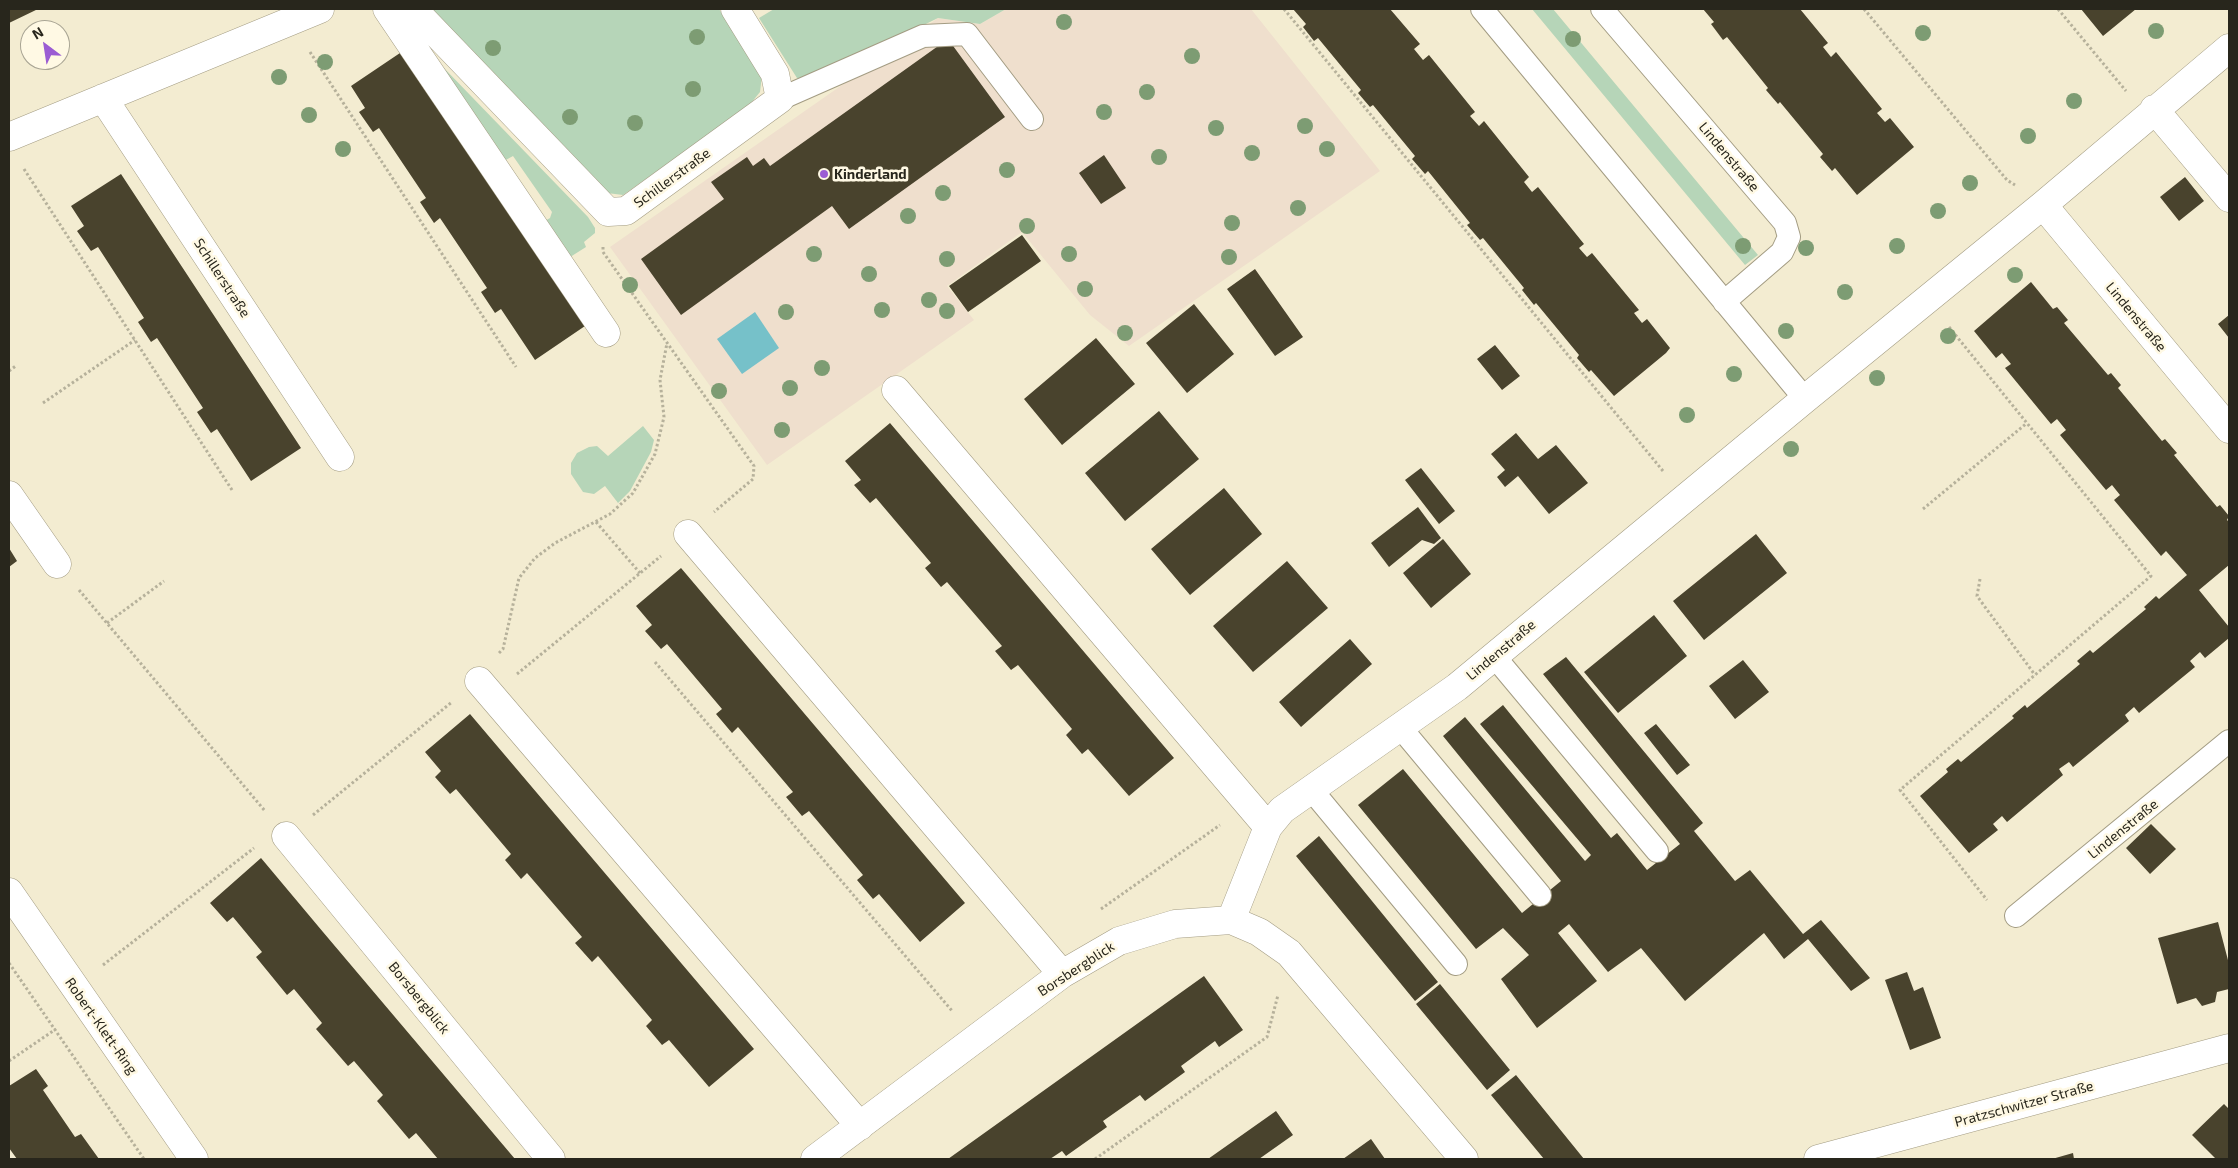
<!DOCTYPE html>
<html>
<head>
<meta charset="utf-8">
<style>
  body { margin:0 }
  #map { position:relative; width:2238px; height:1168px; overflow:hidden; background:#f3ecd1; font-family:"Exo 2",sans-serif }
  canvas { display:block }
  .frame { position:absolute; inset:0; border:10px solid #28261c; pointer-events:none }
  .north { position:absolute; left:20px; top:20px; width:50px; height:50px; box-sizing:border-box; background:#fff9e4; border:1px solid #a9a594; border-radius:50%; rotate:329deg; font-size:14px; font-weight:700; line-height:20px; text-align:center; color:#28261c }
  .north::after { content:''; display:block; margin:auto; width:18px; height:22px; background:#9b5cd3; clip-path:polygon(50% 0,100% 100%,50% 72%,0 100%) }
</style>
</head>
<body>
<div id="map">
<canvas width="2238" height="1168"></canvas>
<div class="frame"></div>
<div class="north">N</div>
</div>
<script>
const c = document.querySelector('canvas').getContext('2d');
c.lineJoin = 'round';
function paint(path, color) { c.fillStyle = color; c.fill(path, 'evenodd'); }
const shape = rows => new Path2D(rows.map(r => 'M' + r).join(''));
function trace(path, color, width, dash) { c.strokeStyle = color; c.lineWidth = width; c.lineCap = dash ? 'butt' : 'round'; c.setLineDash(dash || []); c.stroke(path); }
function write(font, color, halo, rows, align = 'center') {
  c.font = font + ' "Exo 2",sans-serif'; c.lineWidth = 5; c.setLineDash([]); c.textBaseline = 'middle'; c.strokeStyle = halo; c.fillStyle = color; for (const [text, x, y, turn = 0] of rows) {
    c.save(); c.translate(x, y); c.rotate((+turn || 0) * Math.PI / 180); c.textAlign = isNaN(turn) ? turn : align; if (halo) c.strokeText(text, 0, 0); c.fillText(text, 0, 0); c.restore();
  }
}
paint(shape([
  [1006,9,1251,9,1380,171,1129,346,1090,315,1022,232,947,286,974,320,767,465,610,247,938,18,980,24]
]), '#efdfcd');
paint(shape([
  [425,9,719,9,762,75,760,92,747,108,623,195,607,193],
  [774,9,1006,9,980,24,938,18,816,78,797,78,759,18],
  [1532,9,1553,9,1758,255,1745,265],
  [442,66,588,217,595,228,595,233,584,242,586,247,567,259,543,222,550,218,552,212,513,156,504,161],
  [643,426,654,440,651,452,630,491,618,503,605,486,594,494,583,492,571,474,571,463,577,453,589,447,597,446,608,456]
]), '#b6d5b8');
paint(shape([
  [755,312,779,348,742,374,717,339]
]), '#76c1c9');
paint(shape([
  [9,9,38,9,9,23],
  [1293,9,1390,9,1420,44,1414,49,1423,60,1429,55,1475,112,1470,116,1479,126,1484,121,1529,177,1524,182,1532,192,1538,187,1584,244,1579,248,1587,257,1592,253,1639,310,1634,313,1642,323,1647,319,1670,348,1666,353,1614,396,1591,370,1589,372,1577,358,1579,355,1536,303,1534,305,1522,290,1524,288,1483,238,1480,240,1467,225,1470,223,1428,171,1425,174,1412,159,1415,156,1373,105,1370,107,1358,93,1361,90,1318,38,1314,41,1303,27,1306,24],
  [1703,9,1800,9,1828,43,1823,47,1831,57,1836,52,1882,109,1877,113,1885,122,1890,118,1914,147,1857,195,1835,168,1832,171,1820,157,1823,154,1780,102,1778,104,1766,90,1768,88,1727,37,1723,40,1711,24,1714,22],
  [2081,9,2136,9,2103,36],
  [948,39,1005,117,849,229,832,206,681,315,641,259,724,199,711,182,747,157,753,166,764,158,770,166],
  [400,53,585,326,535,360,501,309,495,313,481,292,487,288,440,218,434,223,420,202,426,198,379,128,373,132,359,112,365,108,351,86],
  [1104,155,1126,188,1101,204,1079,173],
  [121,174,301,448,251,481,217,429,211,433,197,412,203,408,157,338,151,342,138,322,144,318,98,247,91,251,77,231,84,226,71,206],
  [2185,177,2204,201,2179,221,2160,197],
  [1022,235,1041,261,968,312,949,286],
  [1255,269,1303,337,1275,356,1227,289],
  [2031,282,2053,309,2057,307,2068,320,2064,323,2108,375,2111,373,2121,385,2118,388,2162,441,2165,439,2177,453,2174,455,2217,507,2220,505,2229,516,2227,520,2229,522,2229,565,2199,590,2229,627,2229,638,2205,658,2200,652,2190,661,2195,667,2139,713,2134,707,2125,715,2129,721,2073,767,2069,762,2059,769,2063,775,2007,822,2002,816,1993,824,1998,830,1969,853,1920,796,1948,772,1946,769,1958,759,1961,762,2014,718,2012,716,2025,705,2027,708,2080,664,2077,661,2090,650,2093,653,2146,609,2144,607,2156,596,2159,599,2187,575,2166,551,2161,556,2114,500,2120,495,2112,485,2106,490,2060,435,2066,430,2057,419,2051,424,2005,368,2011,364,2002,353,1996,358,1974,331],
  [1194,304,1234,354,1187,393,1146,343],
  [2229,315,2229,338,2218,324],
  [1096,338,1135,384,1062,445,1024,399],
  [1495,345,1520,376,1502,390,1477,359],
  [1159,411,1199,459,1125,521,1085,473],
  [890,423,1174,758,1129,796,1088,749,1082,754,1066,735,1072,729,1018,665,1011,670,995,651,1002,646,947,582,941,587,925,568,931,563,876,498,870,503,854,485,861,480,845,461],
  [1516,433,1538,459,1556,445,1588,483,1549,514,1518,476,1505,487,1497,477,1505,470,1491,454],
  [1421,468,1455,511,1439,524,1405,480],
  [1224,488,1262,534,1190,595,1151,549],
  [1418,507,1441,538,1434,544,1422,540,1389,567,1371,543],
  [1756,534,1787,573,1704,640,1673,601],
  [1443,539,1471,574,1431,608,1403,573],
  [9,548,17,561,9,567],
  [1287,561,1328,608,1253,672,1213,626],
  [681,568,965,903,920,942,879,894,873,899,857,880,863,875,809,811,802,816,786,797,793,792,738,727,732,733,716,714,722,709,667,644,661,649,645,631,652,625,636,606],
  [1654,615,1687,656,1618,713,1584,672],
  [1350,639,1372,664,1301,727,1279,702],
  [1566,657,1703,823,1694,831,1735,881,1750,870,1803,934,1821,920,1870,978,1851,991,1808,939,1784,959,1764,933,1685,1001,1641,948,1608,972,1569,924,1558,933,1597,981,1537,1028,1501,979,1529,955,1503,928,1476,949,1358,805,1403,769,1522,913,1561,881,1443,736,1465,717,1585,861,1591,855,1480,724,1503,705,1611,838,1617,833,1647,870,1680,844,1543,674],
  [1743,660,1769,692,1735,719,1709,686],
  [470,714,754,1049,709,1087,669,1040,662,1045,646,1026,652,1020,598,956,592,962,575,943,582,937,527,873,521,879,505,860,511,854,456,789,450,794,435,777,441,771,425,752],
  [1656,724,1690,765,1677,775,1644,733],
  [2151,824,2176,849,2150,874,2126,848],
  [1319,836,1438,982,1415,1001,1296,856],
  [261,858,323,932,515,1159,438,1159,416,1133,409,1139,377,1101,383,1095,354,1061,348,1066,316,1029,322,1023,294,989,287,995,256,957,262,952,233,917,227,922,210,903],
  [2218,922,2229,964,2229,989,2217,992,2215,1002,2202,1006,2196,998,2177,1004,2158,938],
  [1907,972,1914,991,1923,987,1941,1038,1910,1050,1885,980],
  [1204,976,1243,1030,1219,1047,1215,1041,1181,1066,1185,1072,1145,1101,1140,1095,1103,1121,1107,1127,1066,1156,1062,1151,1050,1159,948,1159],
  [1440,984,1510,1070,1487,1090,1416,1004],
  [36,1069,48,1086,43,1090,75,1137,81,1134,99,1159,17,1159,9,1148,9,1086],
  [1516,1075,1584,1159,1544,1159,1491,1095],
  [2224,1104,2229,1109,2229,1159,2216,1159,2192,1135],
  [1276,1111,1293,1135,1259,1159,1208,1159],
  [1371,1139,1385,1159,1343,1159],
  [2073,1153,2074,1159,2052,1159]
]), '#49432d');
const service = shape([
  [1482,9,1805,399],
  [1602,9,1785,223,1789,237,1782,252,1724,302],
  [780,99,923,36,967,34,1032,119],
  [1494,656,1657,851],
  [1400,727,1540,895],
  [1310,788,1456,964],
  [2016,916,2229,741]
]);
const minor = shape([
  [387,9,606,333],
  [413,9,608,212,626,211,780,99,775,74,735,9],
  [103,98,340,457],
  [2154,109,2229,198],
  [9,137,320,9],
  [2043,205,2229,429],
  [896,390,1268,827],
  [9,495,57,564],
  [688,534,1062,974],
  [479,681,860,1126],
  [286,836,551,1159],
  [9,892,194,1159],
  [1231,920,1268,827,1282,810,1457,687,1805,399,2043,205,2229,48],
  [815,1159,1062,974,1119,941,1175,924,1231,920,1259,932,1289,953,1464,1159]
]);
const tertiary = shape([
  [1818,1159,2229,1048]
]);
trace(service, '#a39c83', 24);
trace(minor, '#a39c83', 29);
trace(tertiary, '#a39c83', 29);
trace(shape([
  [1284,9,1663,471],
  [1864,9,2007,180,2015,185],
  [2058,9,2126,91],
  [310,52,516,367],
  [24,169,232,490],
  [603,247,603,252,754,466,753,479,714,512],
  [1949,327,2151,576,1900,790,1987,900],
  [9,371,17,365],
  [43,403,135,340],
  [1923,509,2027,423],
  [596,522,640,573],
  [1980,579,1977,596,2035,675],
  [79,590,265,811],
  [107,623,164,581],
  [499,653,503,649,519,578,535,558,555,543,610,514,633,493,655,454,664,417,660,380,667,343],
  [655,662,953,1012],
  [517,674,661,556],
  [313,815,452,702],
  [1101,909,1220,825],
  [9,963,144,1159],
  [103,965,254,848],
  [9,1061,56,1029],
  [1095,1159,1267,1037,1278,995]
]), '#b6b19b', 3, [2.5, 2.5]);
trace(service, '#fff', 22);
trace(minor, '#fff', 28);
trace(tertiary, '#fff', 28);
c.fillStyle = '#7d9c73';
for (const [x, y] of [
  [1064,22],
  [2156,31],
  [1923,33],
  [697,37],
  [1573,39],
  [493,48],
  [1192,56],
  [325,62],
  [279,77],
  [693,89],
  [1147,92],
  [2074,101],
  [1104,112],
  [309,115],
  [570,117],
  [635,123],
  [1305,126],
  [1216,128],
  [2028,136],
  [343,149],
  [1327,149],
  [1252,153],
  [1159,157],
  [1007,170],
  [1970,183],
  [943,193],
  [1298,208],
  [1938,211],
  [908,216],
  [1232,223],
  [1027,226],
  [1743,246],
  [1897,246],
  [1806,248],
  [814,254],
  [1069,254],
  [1229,257],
  [947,259],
  [869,274],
  [2015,275],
  [630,285],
  [1085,289],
  [1845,292],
  [929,300],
  [882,310],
  [947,311],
  [786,312],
  [1786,331],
  [1125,333],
  [1948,336],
  [822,368],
  [1734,374],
  [1877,378],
  [790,388],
  [719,391],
  [1687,415],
  [782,430],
  [1791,449]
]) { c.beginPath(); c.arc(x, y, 8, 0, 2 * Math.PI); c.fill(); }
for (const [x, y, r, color] of [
  [824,174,5,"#9b5cd3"]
]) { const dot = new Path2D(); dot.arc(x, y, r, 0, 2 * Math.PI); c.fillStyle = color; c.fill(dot); trace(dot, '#fff9e4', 2); }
write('14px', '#28261c', '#fff9e4', [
  ["Lindenstraße",1729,157,50],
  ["Schillerstraße",672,178,-36],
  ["Schillerstraße",222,278,57],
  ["Lindenstraße",2136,317,50],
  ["Lindenstraße",1501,650,-40],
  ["Lindenstraße",2123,829,-39],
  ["Borsbergblick",1076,969,-33],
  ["Borsbergblick",419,998,51],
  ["Robert-Klett-Ring",101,1026,55],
  ["Pratzschwitzer Straße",2024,1104,-15]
]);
write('bold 14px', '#28261c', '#fff9e4', [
  ["Kinderland",834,174]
], 'left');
</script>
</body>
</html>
